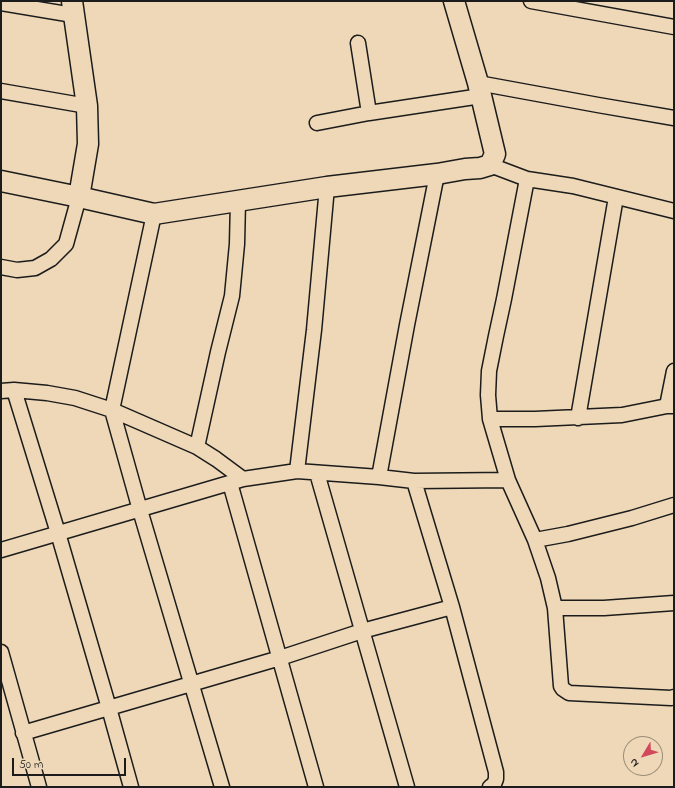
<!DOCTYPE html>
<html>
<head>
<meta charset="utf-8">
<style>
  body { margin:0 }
  #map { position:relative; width:675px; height:788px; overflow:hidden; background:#eed8b7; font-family:"Indie Flower",sans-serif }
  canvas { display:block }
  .frame { position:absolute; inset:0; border:2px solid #1c1c1c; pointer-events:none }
  .north { position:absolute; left:623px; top:736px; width:40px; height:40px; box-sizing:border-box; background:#eed8b7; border:1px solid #9a8d79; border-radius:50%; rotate:232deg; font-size:11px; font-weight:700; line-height:16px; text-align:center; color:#1c1c1c }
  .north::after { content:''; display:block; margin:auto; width:14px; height:18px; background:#d1495b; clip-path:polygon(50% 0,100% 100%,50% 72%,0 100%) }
  .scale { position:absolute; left:12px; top:758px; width:114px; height:18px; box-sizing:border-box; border:2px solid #1c1c1c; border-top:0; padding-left:5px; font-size:12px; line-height:14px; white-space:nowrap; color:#1c1c1c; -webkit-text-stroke:3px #eed8b7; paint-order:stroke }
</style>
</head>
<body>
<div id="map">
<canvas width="675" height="788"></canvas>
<div class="frame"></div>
<div class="north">N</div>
<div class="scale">50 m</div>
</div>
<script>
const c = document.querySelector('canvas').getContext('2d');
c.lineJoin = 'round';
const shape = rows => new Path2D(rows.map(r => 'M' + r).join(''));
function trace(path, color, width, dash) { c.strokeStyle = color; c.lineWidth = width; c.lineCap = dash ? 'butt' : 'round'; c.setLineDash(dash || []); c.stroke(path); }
const street = shape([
  [531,1,674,27],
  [1,3,73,15],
  [358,43,369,113],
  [478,83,598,105,674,118],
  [1,91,87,106],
  [317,123,369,113,481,96],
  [490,165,527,179,573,186,674,211],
  [527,179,504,299,496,336,489,371,488,395,490,419,508,480,535,540,548,578,555,608,561,686,563,689,569,693,671,698,674,697],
  [154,214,112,410,140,510,222,787],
  [1,267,17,270,35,268,51,259,66,244,79,197],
  [14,390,58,533,109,708,131,787],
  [1,391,14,390,47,393,75,398,112,410,197,447,216,459,243,479],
  [667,406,674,371],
  [578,418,616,197],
  [490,419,535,419,622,415,667,406,674,406],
  [197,447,218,352,232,296,237,244,238,201],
  [297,471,314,330,327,187],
  [317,473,407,787],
  [379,477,407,325,437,174],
  [414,481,452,607,496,772,496,779,494,784,490,787],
  [230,483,316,787],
  [535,540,568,534,632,518,674,505],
  [1,550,243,479,297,471,379,477,414,481,508,480],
  [555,608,604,608,674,603],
  [1,652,39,787],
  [23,733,280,658,362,631,452,607]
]);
const secondary = shape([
  [72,1,87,106,88,144,79,197],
  [1,181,79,197,154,214,327,187,437,174,465,169,480,168,490,165,495,154,478,83,454,1]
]);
trace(street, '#1c1c1c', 17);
trace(secondary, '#1c1c1c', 23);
trace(street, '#eed8b7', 14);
trace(secondary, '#eed8b7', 20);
</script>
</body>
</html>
